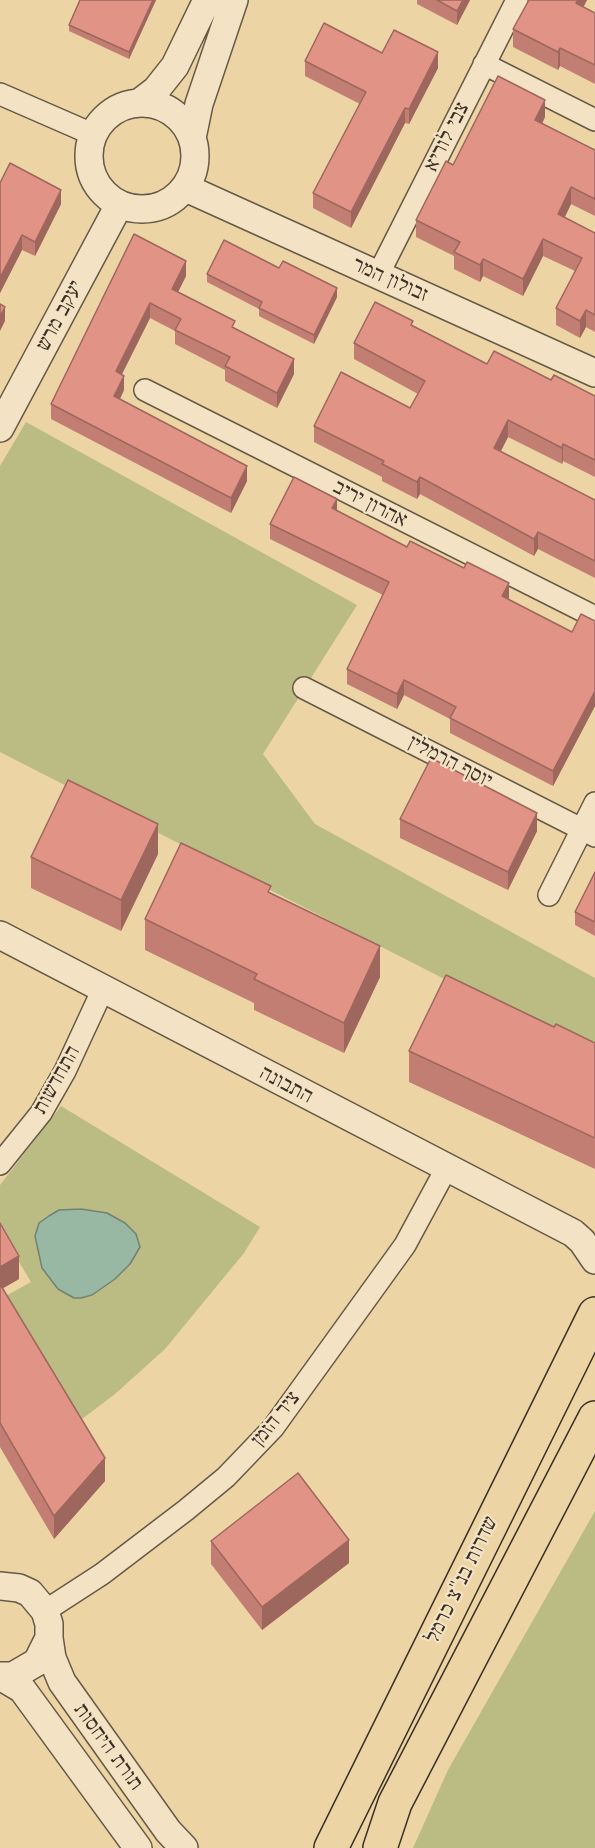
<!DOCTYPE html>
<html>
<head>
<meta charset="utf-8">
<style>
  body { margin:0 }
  canvas { display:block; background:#ecd4a5 }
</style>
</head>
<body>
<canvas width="595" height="1848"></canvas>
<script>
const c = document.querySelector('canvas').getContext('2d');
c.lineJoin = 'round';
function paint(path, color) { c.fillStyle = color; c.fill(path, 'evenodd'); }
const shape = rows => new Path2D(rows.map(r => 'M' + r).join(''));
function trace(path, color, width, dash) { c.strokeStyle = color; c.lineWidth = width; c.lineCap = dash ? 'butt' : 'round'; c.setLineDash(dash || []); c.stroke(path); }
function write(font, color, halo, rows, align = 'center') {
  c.font = font + ' "Old Standard TT","Frank Ruhl Libre",serif'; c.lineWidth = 4.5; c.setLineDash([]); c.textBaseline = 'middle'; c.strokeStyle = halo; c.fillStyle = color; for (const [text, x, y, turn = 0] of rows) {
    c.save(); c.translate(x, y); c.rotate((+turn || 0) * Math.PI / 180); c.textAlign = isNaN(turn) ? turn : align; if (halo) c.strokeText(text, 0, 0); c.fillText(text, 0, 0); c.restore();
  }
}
paint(shape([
  [26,422,357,605,263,754,315,824,595,978,595,1056,0,752,0,466],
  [61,1106,260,1227,244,1253,165,1349,115,1394,78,1422,4,1297,31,1282,0,1230,0,1185],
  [595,1511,595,1848,413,1848,448,1770]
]), '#babc84');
const water = shape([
  [81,1209,107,1213,125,1223,136,1234,140,1247,130,1264,115,1279,92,1295,81,1298,74,1298,58,1289,42,1268,35,1236,39,1223,49,1216,59,1210,81,1209]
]);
paint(water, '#99b8a4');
trace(water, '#738272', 1.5);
const minor = shape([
  [484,64,595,120],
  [0,94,92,134],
  [378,275,517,0],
  [145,390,595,617],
  [304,688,595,836],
  [549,895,595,803],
  [0,1164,41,1113,65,1071,103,989],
  [45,1611,102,1574,186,1510,226,1477,273,1428,405,1245,446,1169]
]);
const tertiary = shape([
  '89 156a53 53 0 1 1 106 0a53 53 0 1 1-106 0Z',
  [139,103,156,90,175,66,207,0],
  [192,138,199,104,234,0],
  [186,188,595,373],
  [0,428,119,205],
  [0,935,573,1233,582,1241,595,1260],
  [0,1586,19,1588,30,1593,45,1611,49,1624,49,1638,37,1662,13,1676,0,1676],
  [49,1638,52,1658,62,1682,168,1831,184,1848],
  [0,1676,22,1689,138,1848]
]);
const primary = shape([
  [331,1848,595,1314],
  [380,1848,395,1803,595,1418]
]);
trace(minor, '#665946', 24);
trace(tertiary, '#665946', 30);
trace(primary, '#3a3026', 36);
trace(minor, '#f3e3c4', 21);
trace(tertiary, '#f3e3c4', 27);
trace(primary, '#ecd4a5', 33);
paint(shape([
  [80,0,156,0,129,59,69,31,69,25],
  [417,0,470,0,457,25,417,4],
  [529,0,587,0,583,7,595,13,595,84,560,66,558,70,513,47,513,29],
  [382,53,438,68,409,124,405,123,351,228,313,208,313,193,360,104,305,76,305,61],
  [545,117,542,124,595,150,595,216,571,204,565,217,595,233,595,332,586,327,580,338,556,325,556,308,575,271,543,256,523,296,483,276,480,282,454,269,454,256,416,237,416,220,453,165],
  [0,183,61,204,35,256,22,250,0,293],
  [134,234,186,276,178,292,235,329,294,374,277,408,225,381,225,370,175,344,175,331,150,318,122,374,124,390,120,399,247,481,231,513,51,419,51,404],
  [279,268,337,297,314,344,259,316,259,309,207,282,207,274],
  [413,326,487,364,551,380,595,396,595,477,563,461,562,464,508,437,500,452,595,500,595,578,538,549,534,556,420,494,417,499,382,481,382,477,314,442,314,426,410,408,418,394,354,359,354,343],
  [337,511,509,598,508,599,572,632,595,621,595,706,553,786,450,733,450,719,404,695,397,709,347,684,347,669,383,595,270,539,270,524],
  [400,819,537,831,508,890,400,838],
  [158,854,121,931,31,888,31,857],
  [595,872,595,936,575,925,575,912],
  [271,893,380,977,344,1053,254,1010,254,1003,145,950,145,919],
  [554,1027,595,1043,595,1169,409,1082,409,1051],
  [0,1223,19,1279,3,1288,105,1481,54,1539,0,1447],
  [211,1541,349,1563,262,1630,211,1564]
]), '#c27e73');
paint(shape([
  [153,0,156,0,129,59,129,52],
  [463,0,470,0,457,25,457,11],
  [578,0,587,0,576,22,576,3],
  [560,48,560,66,558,70,558,52],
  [438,52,438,68,409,124,409,109],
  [545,100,545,117,535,137,535,120],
  [405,108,405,123,351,228,351,212],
  [571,187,571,204,558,231,558,214],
  [61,190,61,204,35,256,35,242],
  [22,235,22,250,0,293,0,278],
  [543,239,543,256,523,296,523,279],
  [483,259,483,276,480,282,480,265],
  [186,261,186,276,172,304,172,289],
  [337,288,337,297,314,344,314,335],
  [150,303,150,318,116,386,116,371],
  [5,307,5,321,0,331,0,316],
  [586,310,586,327,580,338,580,321],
  [294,359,294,374,277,408,277,393],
  [124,376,124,390,114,411,114,396],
  [508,420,508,437,494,465,494,448],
  [563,444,563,461,562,464,562,448],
  [247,466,247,481,231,513,231,498],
  [420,477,420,494,417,499,417,482],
  [337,499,337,514,332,508],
  [538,532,538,549,534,556,534,539],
  [509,583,509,598,502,611,502,596],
  [404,680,404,695,397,709,397,694],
  [595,691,595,706,553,786,553,771],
  [537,813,537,831,508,890,508,872],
  [158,824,158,854,121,931,121,900],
  [380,946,380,977,344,1053,344,1023],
  [19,1256,19,1279,0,1290,0,1267],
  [105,1458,105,1481,54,1539,54,1516],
  [349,1540,349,1563,262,1630,262,1607]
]), '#9e675e');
const building = shape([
  [80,0,153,0,129,52,69,25,80,0],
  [437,0,463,0,457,11,437,0],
  [529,0,578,0,576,3,595,13,595,65,560,48,558,52,513,29,529,0],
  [324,23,382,53,394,30,438,52,409,109,405,108,351,212,313,193,366,92,305,61,324,23],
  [498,76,545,100,535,120,595,150,595,199,571,187,558,214,595,233,595,315,586,310,580,321,556,308,582,258,543,239,523,279,483,259,480,265,454,252,460,242,416,220,446,161,453,165,498,76],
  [10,163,61,190,35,242,22,235,0,278,0,183,10,163],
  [134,234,186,261,172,289,235,321,232,327,294,359,277,393,225,366,230,357,175,330,181,319,150,303,116,371,124,376,114,396,247,466,231,498,51,404,134,234],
  [224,240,279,268,283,261,337,288,314,335,259,308,262,302,207,274,224,240],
  [375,302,413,321,411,325,487,364,494,351,551,380,554,375,595,396,595,460,563,444,562,448,508,420,494,448,595,500,595,561,538,532,534,539,420,477,417,482,382,464,384,461,314,426,341,372,410,408,425,381,354,343,375,302],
  [0,304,5,307,0,316,0,304],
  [294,477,337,499,332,508,407,547,410,541,464,568,467,562,509,583,502,596,572,632,581,614,595,621,595,691,553,771,450,718,456,707,404,680,397,694,347,669,389,582,270,524,294,477],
  [431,758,537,813,508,872,400,819,431,758],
  [68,780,158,824,121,900,31,857,68,780],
  [181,843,271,886,268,892,380,946,344,1023,254,979,257,974,145,919,181,843],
  [595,872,595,922,575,912,595,872],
  [446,975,554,1027,556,1024,595,1043,595,1138,409,1051,446,975],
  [0,1223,19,1256,0,1267,0,1223],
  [0,1284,105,1458,54,1516,0,1423,0,1284],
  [298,1473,349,1540,262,1607,211,1541,298,1473]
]);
paint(building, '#e19386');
trace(building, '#9e675e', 1.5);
write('21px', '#3a3026', '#f3e3c4', [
  ["צבי לוריא",447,137,-63],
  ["זבולון המר",390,280,24],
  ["יעקב מרש",60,316,-62],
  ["אהרון יריב",370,504,27],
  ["יוסף הרמלין",450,762,27],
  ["התחדשות",57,1080,-61],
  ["התבונה",286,1085,28],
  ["ציר הזמן",276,1419,-51],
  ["שדרות בנ\"צ כרמל",462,1580,-64],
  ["תורת היחסות",108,1747,54]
]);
</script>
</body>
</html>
